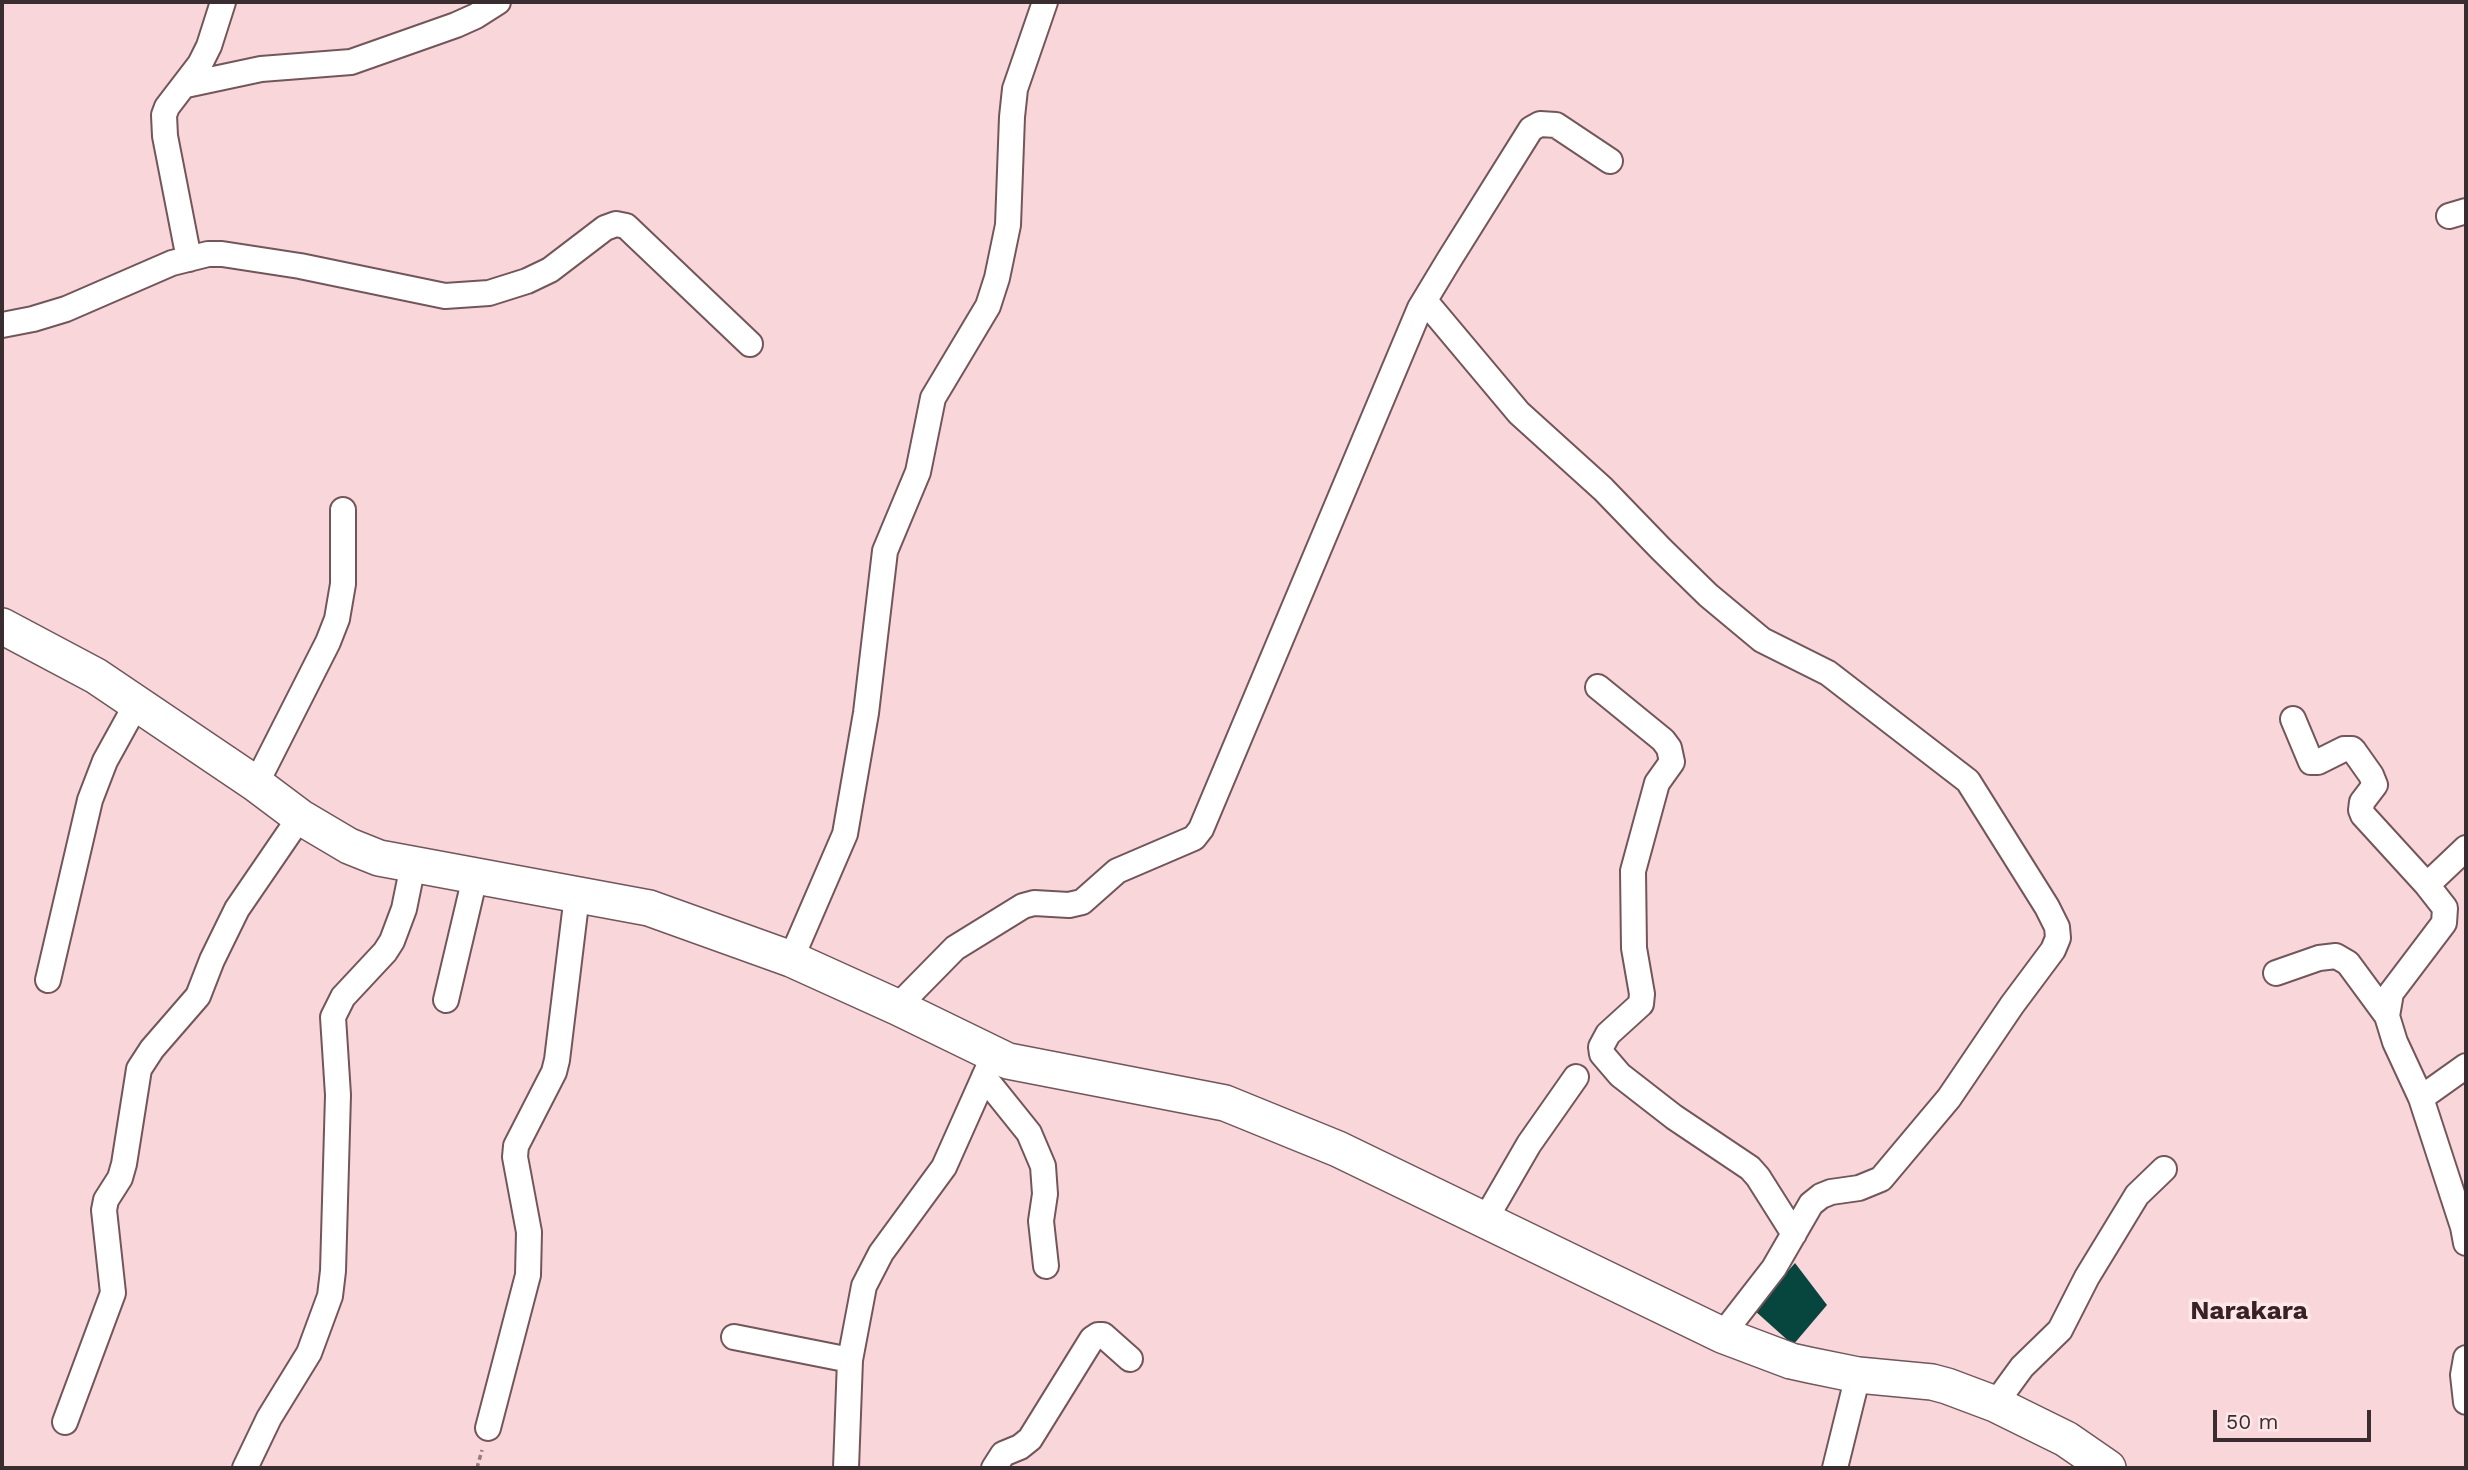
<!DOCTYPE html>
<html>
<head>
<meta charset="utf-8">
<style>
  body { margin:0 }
  #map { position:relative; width:2468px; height:1470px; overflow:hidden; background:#f8d6da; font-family:"Work Sans",sans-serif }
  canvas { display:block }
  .frame { position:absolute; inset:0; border:4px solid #3a2d2f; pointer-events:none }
  .scale { position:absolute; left:2213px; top:1410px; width:158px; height:32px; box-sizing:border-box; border:4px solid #3a2d2f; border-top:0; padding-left:9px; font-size:21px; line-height:24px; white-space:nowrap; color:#3a2d2f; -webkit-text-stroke:5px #fce7e9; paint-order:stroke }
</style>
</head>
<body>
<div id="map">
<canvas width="2468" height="1470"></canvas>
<div class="frame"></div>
<div class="scale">50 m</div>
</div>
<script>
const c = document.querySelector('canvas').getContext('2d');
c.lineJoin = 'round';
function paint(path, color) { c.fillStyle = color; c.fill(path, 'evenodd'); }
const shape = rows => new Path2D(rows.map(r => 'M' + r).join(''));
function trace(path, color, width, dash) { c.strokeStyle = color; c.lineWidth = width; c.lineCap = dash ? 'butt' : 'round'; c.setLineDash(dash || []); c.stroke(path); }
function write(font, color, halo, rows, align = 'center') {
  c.font = font + ' "Work Sans",sans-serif'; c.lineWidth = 7; c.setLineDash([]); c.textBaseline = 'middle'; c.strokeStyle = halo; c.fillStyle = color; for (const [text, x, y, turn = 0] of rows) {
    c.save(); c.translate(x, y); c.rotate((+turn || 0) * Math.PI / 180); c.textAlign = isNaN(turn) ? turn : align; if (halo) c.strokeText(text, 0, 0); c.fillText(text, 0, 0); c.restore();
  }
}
paint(shape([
  [1795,1263,1827,1305,1793,1345,1754,1310]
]), '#07463e');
const street = shape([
  [186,85,261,69,351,62,456,25,476,16,498,2],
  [2449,216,2466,211],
  [189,259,165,136,164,115,167,107,200,64,209,46,223,2],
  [1425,301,1519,413,1603,489,1661,549,1708,595,1762,640,1828,673,1968,781,2047,907,2057,927,2058,938,2053,950,2012,1005,1949,1098,1881,1179,1859,1188,1831,1192,1821,1196,1811,1204,1774,1268,1722,1335],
  [2,325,33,319,66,309,172,263,208,254,222,254,300,266,445,296,489,293,527,281,550,270,605,228,616,224,626,226,750,344],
  [1598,687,1663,740,1669,748,1672,762,1657,783,1633,871,1634,948,1642,994,1641,1004,1608,1034,1601,1047,1602,1054,1620,1075,1674,1117,1750,1168,1758,1177,1794,1234],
  [2293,719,2311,762,2318,762,2344,749,2352,749,2354,751,2371,775,2375,785,2362,802,2361,810,2363,815,2427,885,2445,908,2444,923,2391,993,2387,1016,2395,1042,2421,1098,2463,1227,2466,1243],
  [256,784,328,642,337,619,343,584,343,510],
  [2427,885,2466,848],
  [791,959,845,834,866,713,885,551,918,472,933,398,988,306,997,278,1008,225,1012,117,1015,89,1045,2],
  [2276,973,2319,958,2336,956,2348,963,2387,1016],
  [48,980,90,800,105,761,137,703],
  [446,1000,475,877],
  [897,1007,955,948,1023,906,1034,903,1069,905,1082,902,1117,871,1194,838,1201,829,1420,308,1449,260,1531,129,1540,124,1556,125,1610,161],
  [984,1077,1029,1133,1043,1166,1045,1194,1041,1221,1046,1266],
  [2421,1098,2466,1066],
  [1485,1220,1529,1144,1576,1077],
  [734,1337,850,1360],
  [2466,1358,2463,1375,2466,1402],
  [1995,1404,2022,1367,2060,1330,2087,1277,2137,1195,2164,1169],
  [65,1422,113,1293,104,1210,106,1200,120,1178,124,1164,139,1069,152,1049,198,996,212,960,237,909,300,817],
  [488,1428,528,1275,529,1232,515,1157,516,1146,554,1072,557,1060,577,895],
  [245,1468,269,1418,309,1353,330,1296,333,1271,338,1095,333,1017,343,997,385,952,392,941,404,909,413,865],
  [846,1468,850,1360,864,1286,881,1253,944,1167,994,1055],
  [994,1468,1003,1454,1020,1447,1030,1439,1092,1339,1098,1335,1103,1335,1130,1359],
  [1835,1468,1858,1375]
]);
const secondary = shape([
  [2,626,96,676,256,784,300,817,349,846,379,858,649,908,791,959,897,1007,1008,1061,1225,1103,1338,1149,1722,1335,1791,1361,1809,1365,1858,1375,1932,1382,1947,1386,1995,1404,2066,1439,2108,1468]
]);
trace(street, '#73565a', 28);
trace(secondary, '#73565a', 38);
trace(shape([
  [477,1468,482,1450]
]), '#947d80', 3.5, [5, 3.5]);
trace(street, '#fff', 24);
trace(secondary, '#fff', 35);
write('bold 26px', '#3a2125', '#fce7e9', [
  ["Narakara",2249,1311]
]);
</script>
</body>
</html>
